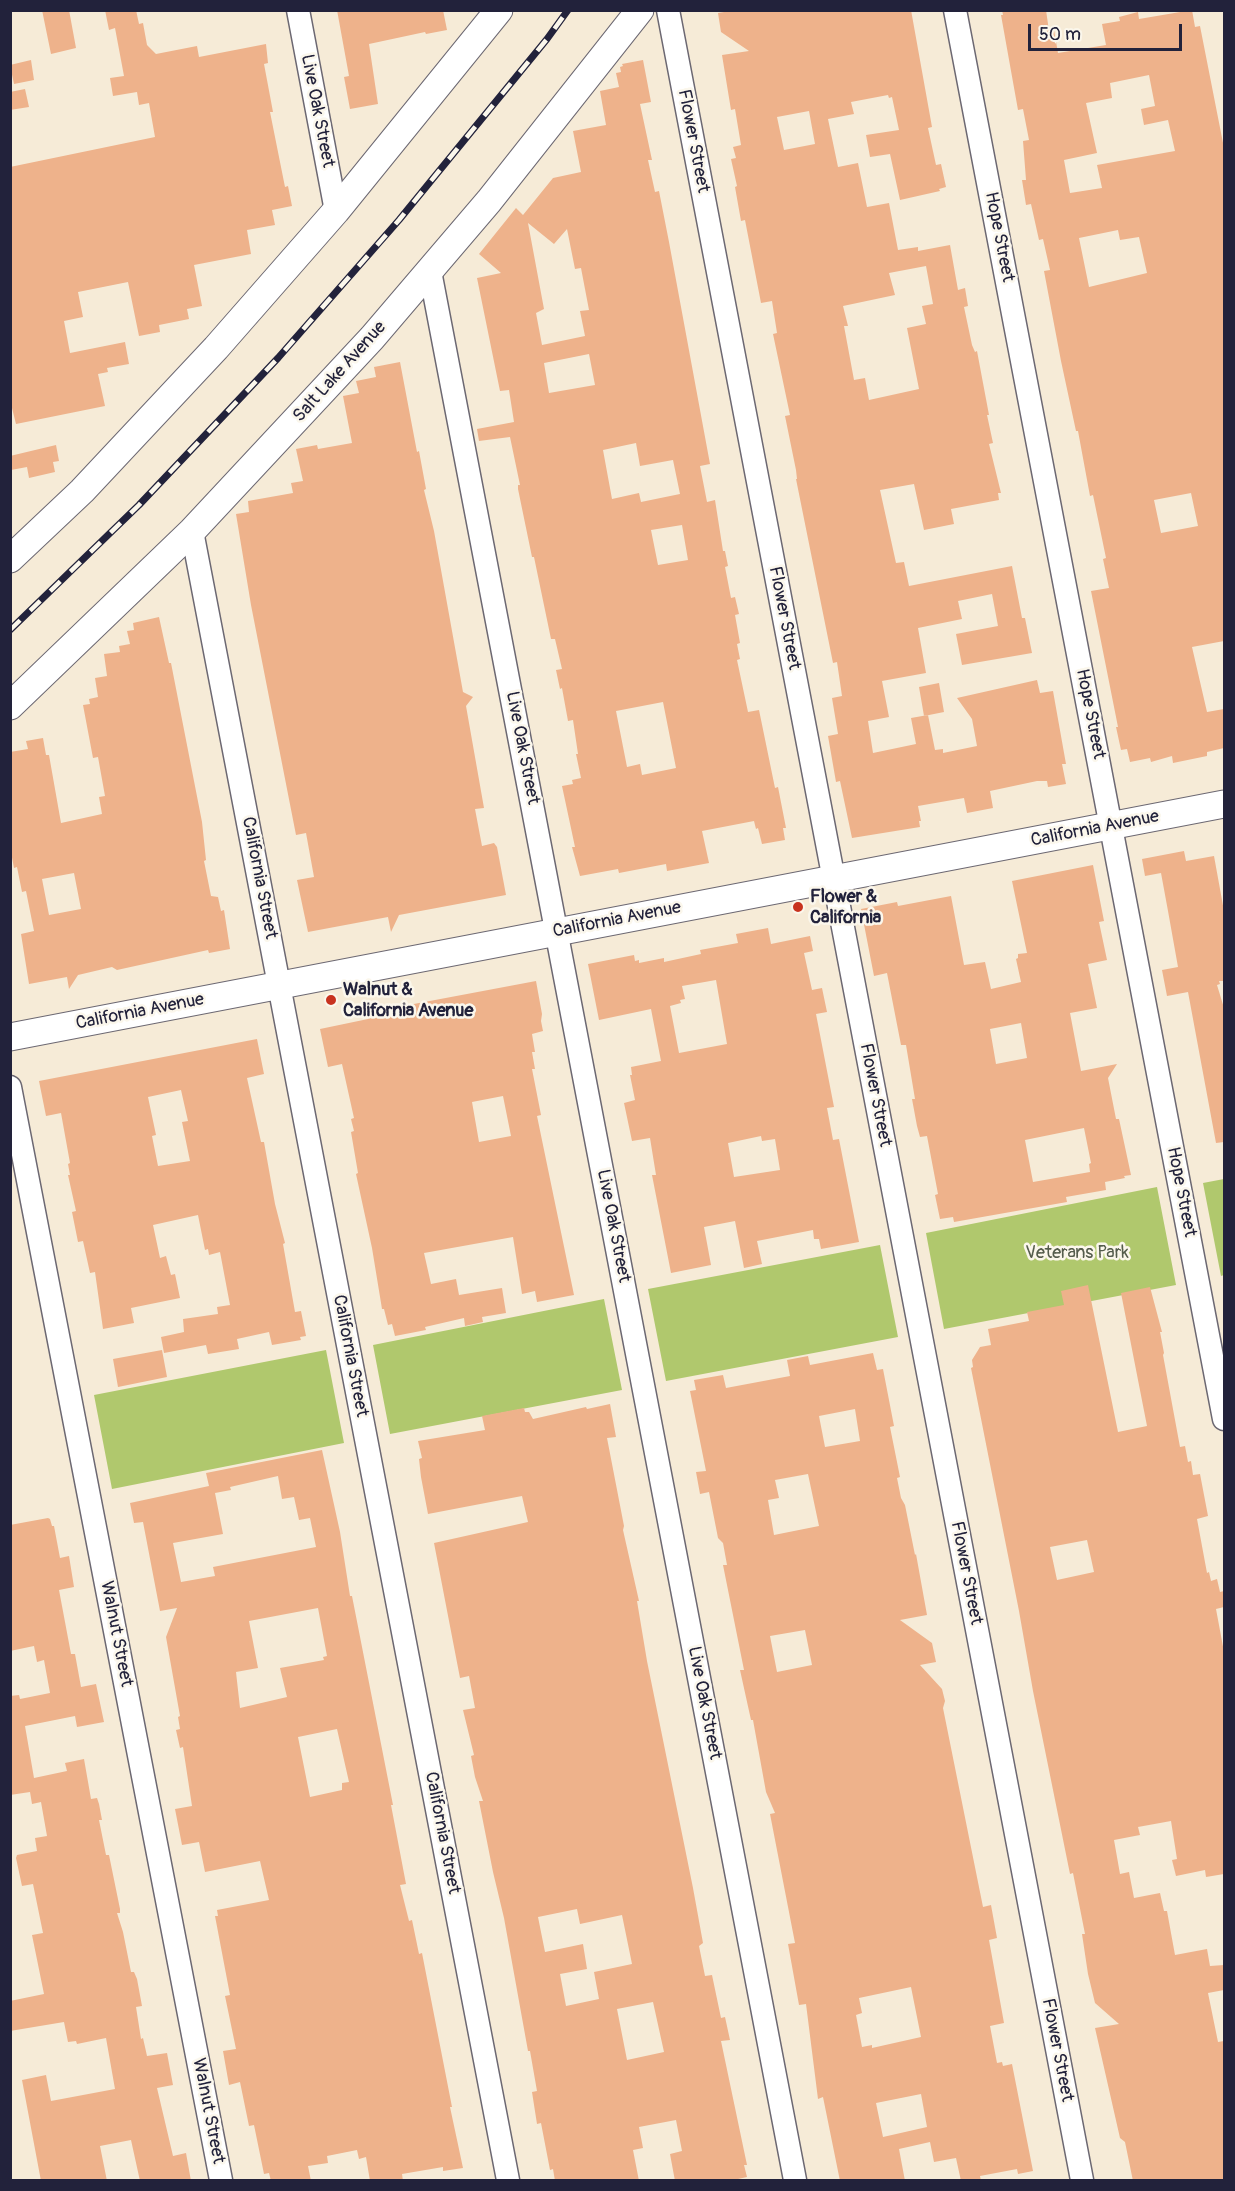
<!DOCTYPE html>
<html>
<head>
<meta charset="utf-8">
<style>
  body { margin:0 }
  #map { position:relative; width:1235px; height:2191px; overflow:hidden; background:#f6ebd7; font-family:Pangolin,sans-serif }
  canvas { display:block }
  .frame { position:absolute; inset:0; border:12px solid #22223b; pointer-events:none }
  .scale { position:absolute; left:1028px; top:24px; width:154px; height:27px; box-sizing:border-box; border:3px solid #22223b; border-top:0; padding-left:8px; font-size:18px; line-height:21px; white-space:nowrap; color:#22223b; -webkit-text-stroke:4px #fbf7ec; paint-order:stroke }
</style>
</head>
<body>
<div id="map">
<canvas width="1235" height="2191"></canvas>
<div class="frame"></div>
<div class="scale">50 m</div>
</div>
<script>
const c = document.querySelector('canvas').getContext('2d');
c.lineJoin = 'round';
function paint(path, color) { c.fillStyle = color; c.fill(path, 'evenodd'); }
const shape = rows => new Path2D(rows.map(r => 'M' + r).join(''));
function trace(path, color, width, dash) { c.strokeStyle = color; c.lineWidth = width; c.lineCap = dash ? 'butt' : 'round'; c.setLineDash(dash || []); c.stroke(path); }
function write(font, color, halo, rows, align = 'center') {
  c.font = font + ' Pangolin,sans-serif'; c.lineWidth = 5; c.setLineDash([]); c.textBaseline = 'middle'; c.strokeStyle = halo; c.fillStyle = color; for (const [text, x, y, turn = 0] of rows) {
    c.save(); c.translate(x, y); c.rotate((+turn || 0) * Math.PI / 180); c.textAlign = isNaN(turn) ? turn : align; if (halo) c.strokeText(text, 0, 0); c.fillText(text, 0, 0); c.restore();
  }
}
paint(shape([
  [1224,1179,1224,1275,1221,1276,1203,1183],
  [1157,1187,1176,1285,944,1329,926,1233],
  [880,1245,898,1337,666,1381,648,1289],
  [604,1299,622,1390,390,1434,373,1345],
  [326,1350,344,1443,112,1489,94,1395]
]), '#b0c86d');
paint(shape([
  [42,10,69,10,76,48,51,54],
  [105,10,136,10,139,24,143,23,147,45,156,54,197,46,199,57,266,44,268,63,264,64,273,112,270,112,285,187,288,186,292,206,272,210,275,225,247,230,251,254,194,265,202,306,187,309,189,319,159,325,160,332,139,336,128,282,78,292,83,317,64,321,70,353,125,342,129,364,107,368,108,372,98,374,105,406,16,424,10,400,10,167,155,137,149,103,139,105,137,92,113,96,110,78,124,76,115,28,109,30],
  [337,10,443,10,447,30,426,34,425,32,369,44,378,104,350,109,344,77,349,76],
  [736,10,911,10,932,127,928,128,936,165,941,164,946,187,939,189,940,191,900,200,890,154,870,157,866,135,899,130,892,97,889,98,888,95,851,102,854,114,828,119,838,167,858,163,867,207,889,203,898,250,918,247,918,251,950,245,958,290,965,288,968,306,964,307,972,345,975,352,977,351,989,415,987,415,993,443,989,444,1001,493,998,493,999,500,951,509,954,524,924,530,914,484,880,490,896,563,904,562,909,586,1012,566,1022,618,1025,618,1032,653,962,665,956,634,998,626,992,594,958,601,962,619,918,628,926,673,882,681,889,717,868,721,873,753,916,744,911,718,928,715,935,750,943,749,943,753,977,746,972,719,957,698,1037,680,1040,693,1053,691,1066,764,1062,764,1066,784,1048,787,1047,781,1037,781,990,791,993,808,967,813,964,798,918,806,921,821,919,821,920,827,852,838,840,781,836,782,828,736,838,734,832,698,842,696,837,662,833,663,796,479,797,479,796,470,785,416,790,415,773,334,777,333,772,301,761,303,745,220,741,221,735,187,737,186,731,159,736,158,733,147,741,145,735,109,731,110,722,55,749,51,721,32,718,13],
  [809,111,815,144,784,150,777,117],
  [926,266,933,304,922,306,926,324,907,328,919,389,869,400,865,378,854,380,844,326,848,326,843,306,895,295,889,273],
  [1002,10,1046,10,1049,31,1054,30,1058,53,1106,45,1102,24,1120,21,1119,17,1138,12,1139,19,1192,10,1195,27,1200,26,1224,148,1224,641,1192,647,1207,712,1224,709,1224,748,1207,752,1207,756,1173,763,1172,756,1151,762,1150,758,1130,762,1127,749,1121,750,1116,727,1118,727,1091,591,1109,588,1103,559,1106,558,1093,495,1090,496,1078,431,1076,431,1061,361,1044,271,1050,270,1043,239,1039,240,1031,204,1026,205,1022,180,1026,180,1023,141,1029,140,1023,109,1018,110,1001,15,1003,15],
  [1149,75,1155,106,1141,109,1144,125,1168,120,1175,151,1097,165,1102,188,1070,193,1064,160,1097,153,1086,103,1112,98,1110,83],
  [1118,230,1120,240,1139,237,1147,273,1089,287,1079,238],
  [1191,493,1198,526,1161,533,1154,500],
  [31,60,34,80,14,84,10,65],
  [643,60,651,102,640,104,652,160,648,160,655,192,659,191,669,242,710,464,700,466,707,502,715,500,723,551,725,551,728,566,725,567,731,598,735,597,739,614,735,615,740,643,737,644,740,659,737,660,748,712,759,710,775,788,778,787,786,828,783,828,785,840,762,844,758,828,756,829,754,821,702,831,709,863,667,871,666,864,619,873,618,869,580,876,572,847,575,847,562,786,573,784,572,780,581,778,576,754,578,754,573,720,568,721,562,688,560,689,556,670,562,669,555,639,551,639,534,557,532,557,518,489,518,485,520,485,510,437,479,441,477,429,514,422,509,390,500,391,477,278,501,273,479,254,516,208,523,215,553,178,581,172,573,131,606,125,600,91,619,87,616,73,621,72,620,67,623,66,622,64],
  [528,223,554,244,567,229,575,269,581,268,589,310,580,311,585,336,542,345,536,313,544,309],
  [589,354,595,385,549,393,544,363],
  [636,443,640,466,673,460,680,494,641,502,639,493,612,499,603,450],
  [682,525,688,560,658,565,651,530],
  [663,702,676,768,642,775,640,764,627,767,616,711],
  [25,89,29,107,10,110,10,92],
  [400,362,417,452,419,451,426,489,424,490,434,531,463,692,473,697,466,706,484,808,475,809,482,846,494,843,497,847,506,895,399,915,391,932,388,917,308,932,297,880,314,877,306,833,296,835,251,605,236,514,249,512,248,501,293,493,291,483,303,481,296,449,317,445,318,449,352,443,343,396,359,393,356,381,376,377,374,367],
  [56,445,59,461,53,462,55,472,29,478,27,467,11,470,10,456],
  [159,617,169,663,171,663,202,822,206,860,204,861,211,896,218,897,221,911,224,910,230,949,209,953,208,950,117,970,112,967,78,975,69,989,67,977,29,984,21,934,34,931,26,891,22,892,17,867,14,868,10,847,10,752,28,749,26,741,43,738,46,755,49,755,61,823,102,814,99,797,105,796,98,757,93,758,83,705,90,704,89,699,98,697,95,678,107,676,104,654,120,652,119,646,130,644,127,631,134,630,133,623],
  [74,873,81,909,49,915,42,879],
  [939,683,944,712,924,716,919,687],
  [1184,851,1186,861,1214,856,1224,911,1224,981,1219,981,1220,984,1217,985,1224,1008,1224,1142,1216,1143,1188,992,1167,996,1162,970,1178,967,1168,911,1161,873,1145,876,1142,859],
  [1093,865,1104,921,1099,922,1107,960,1088,964,1097,1008,1070,1013,1081,1071,1117,1064,1108,1078,1116,1119,1119,1119,1131,1175,1124,1176,1125,1178,1105,1182,1106,1190,1066,1197,1067,1202,954,1222,953,1217,940,1219,935,1195,938,1194,927,1136,920,1137,917,1126,912,1099,915,1099,906,1045,901,1045,887,973,874,976,861,909,897,902,898,906,951,896,964,965,985,962,991,989,1021,982,1016,959,1018,958,1018,954,1027,953,1012,881],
  [1021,1023,1027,1058,996,1064,990,1029],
  [1084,1128,1091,1163,1089,1164,1090,1172,1033,1182,1025,1140],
  [768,928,771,944,810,936,813,951,804,953,812,990,822,988,827,1012,816,1014,834,1107,827,1108,833,1140,839,1139,859,1242,821,1249,819,1239,814,1239,813,1230,757,1241,762,1264,744,1268,735,1221,704,1227,711,1265,671,1273,652,1175,656,1175,650,1138,632,1141,624,1103,635,1100,630,1075,632,1075,631,1067,661,1061,651,1009,599,1020,588,964,634,955,635,961,639,960,639,963,664,958,664,962,701,954,700,950,738,943,736,934],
  [716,980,727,1044,679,1053,670,1006,681,1003,680,1000,685,999,682,986],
  [761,1136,762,1141,775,1139,780,1170,734,1177,728,1143],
  [536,981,542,1014,541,1021,543,1031,532,1034,535,1052,532,1052,535,1069,532,1069,541,1115,537,1116,574,1295,537,1302,535,1291,522,1294,513,1237,424,1253,431,1284,456,1279,459,1295,502,1288,506,1313,482,1317,483,1322,465,1326,464,1318,425,1327,426,1330,395,1336,392,1324,388,1325,384,1309,382,1309,372,1248,356,1174,358,1173,351,1132,354,1131,351,1119,354,1118,342,1064,328,1067,320,1029,368,1019,366,1013],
  [503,1096,511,1136,479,1142,472,1102],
  [257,1039,264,1074,247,1078,261,1142,264,1142,275,1204,285,1243,283,1244,295,1312,301,1311,306,1336,300,1337,301,1340,272,1345,269,1332,237,1339,239,1349,208,1354,206,1345,164,1353,161,1337,184,1332,183,1319,218,1314,217,1307,230,1305,220,1252,209,1255,208,1249,205,1250,198,1215,153,1225,160,1258,166,1256,171,1275,175,1274,180,1298,131,1308,134,1323,103,1329,95,1272,90,1273,83,1241,78,1242,72,1212,76,1211,68,1175,70,1175,68,1164,70,1163,61,1113,46,1116,39,1081],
  [181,1090,188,1121,182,1122,190,1161,158,1166,152,1136,156,1135,148,1097],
  [1088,1285,1118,1432,1147,1426,1121,1293,1150,1287,1162,1332,1160,1332,1164,1353,1163,1355,1180,1447,1185,1446,1188,1462,1191,1461,1193,1475,1200,1474,1208,1516,1197,1519,1207,1573,1209,1572,1211,1581,1217,1579,1220,1592,1224,1591,1224,1607,1216,1609,1224,1652,1224,1874,1206,1877,1205,1870,1176,1876,1172,1860,1177,1859,1171,1821,1138,1827,1140,1835,1114,1840,1120,1874,1129,1872,1134,1898,1160,1893,1164,1911,1167,1911,1175,1955,1207,1949,1210,1966,1224,1965,1224,1990,1208,1993,1218,2042,1224,2041,1224,2181,1133,2181,1125,2142,1120,2138,1095,2028,1119,2024,1095,2003,1088,1974,1082,1934,1085,1934,1073,1873,1070,1874,1033,1691,1019,1611,971,1368,973,1367,972,1360,980,1347,991,1345,988,1329,1029,1321,1027,1312,1064,1305,1061,1291],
  [1087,1540,1094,1572,1057,1580,1050,1547],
  [162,1350,167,1377,118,1387,113,1359],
  [873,1353,877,1370,883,1369,894,1426,890,1427,900,1477,897,1478,901,1498,905,1505,915,1555,916,1554,927,1615,900,1620,932,1643,936,1662,920,1665,942,1689,945,1701,943,1708,983,1907,991,1905,997,1938,989,1940,1004,2023,990,2026,997,2063,1002,2062,1003,2066,1012,2064,1033,2171,1018,2174,1017,2169,980,2176,981,2181,961,2181,956,2158,934,2162,930,2142,899,2149,905,2181,840,2181,823,2097,818,2099,806,2004,799,2005,788,1944,795,1943,770,1814,775,1813,766,1792,753,1720,751,1720,740,1670,744,1670,723,1565,727,1565,723,1543,718,1538,709,1492,700,1494,696,1472,706,1471,690,1391,696,1390,694,1380,723,1375,726,1388,790,1376,787,1360,808,1356,810,1365],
  [855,1409,860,1441,825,1447,819,1416],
  [808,1474,819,1526,774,1535,768,1500,779,1498,775,1480],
  [805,1630,812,1665,777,1672,770,1636],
  [911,1987,921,2037,872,2048,872,2045,862,2047,856,2015,862,2013,859,1998],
  [921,2094,927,2127,883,2137,876,2103],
  [610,1404,616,1437,607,1438,624,1526,623,1530,639,1601,637,1601,647,1661,693,1888,703,1943,699,1946,705,1976,712,1975,721,2018,725,2017,730,2040,721,2041,747,2165,744,2165,747,2177,729,2181,675,2181,670,2154,682,2151,676,2120,639,2127,643,2148,633,2150,639,2181,555,2181,553,2169,550,2170,541,2123,537,2124,532,2092,537,2091,530,2051,528,2051,504,1918,493,1872,479,1801,483,1801,475,1777,471,1756,474,1755,463,1710,475,1708,469,1676,460,1678,434,1543,528,1522,522,1496,428,1514,421,1477,419,1459,422,1458,418,1441,485,1430,482,1416,524,1408,525,1412,529,1412,533,1419,586,1407,587,1409],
  [577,1909,580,1924,622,1915,632,1964,594,1972,599,1999,566,2006,560,1974,587,1969,583,1944,545,1952,538,1917],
  [653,2002,664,2052,627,2060,617,2009],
  [322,1450,340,1532,350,1596,352,1596,393,1805,391,1805,406,1884,400,1885,409,1921,412,1920,419,1954,422,1953,452,2107,450,2107,463,2168,443,2171,443,2167,402,2174,403,2181,370,2181,366,2157,359,2159,357,2150,327,2156,328,2163,308,2166,311,2181,271,2181,269,2173,264,2174,254,2125,249,2126,240,2082,229,2085,223,2051,236,2049,225,1996,230,1995,215,1916,218,1916,217,1910,269,1900,260,1861,205,1872,199,1842,182,1845,175,1809,192,1806,183,1747,180,1748,176,1730,180,1729,178,1717,180,1716,166,1637,177,1608,160,1611,143,1522,134,1523,130,1503,209,1486,206,1473],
  [278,1476,282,1499,294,1497,299,1520,310,1518,316,1547,213,1567,215,1576,181,1582,173,1543,223,1534,215,1493,231,1490,230,1487],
  [318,1608,327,1656,323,1657,324,1660,280,1668,287,1697,240,1708,236,1672,258,1668,249,1621],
  [337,1729,349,1782,342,1783,342,1790,310,1797,298,1737],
  [48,1518,50,1519,52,1526,54,1526,60,1558,69,1556,74,1587,59,1590,71,1654,75,1654,81,1687,96,1684,104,1722,77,1727,75,1716,25,1726,34,1778,67,1771,65,1763,84,1759,91,1799,97,1798,99,1804,102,1820,99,1820,106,1855,109,1855,120,1909,120,1913,117,1913,123,1932,131,1972,134,1972,137,1979,142,2006,136,2007,141,2039,143,2038,147,2056,167,2053,173,2085,157,2088,173,2156,186,2153,191,2181,140,2181,131,2140,100,2146,107,2181,41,2181,22,2080,46,2075,51,2101,115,2089,106,2038,77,2044,76,2041,68,2042,64,2022,10,2031,10,2001,44,1994,32,1935,43,1933,33,1884,22,1886,16,1858,17,1855,37,1851,35,1838,47,1836,41,1802,32,1804,30,1792,10,1795,10,1696,19,1695,20,1699,50,1693,44,1660,37,1662,34,1646,10,1651,10,1525]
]), '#eeb28b');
const minor = shape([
  [298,10,336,211],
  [668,10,1082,2180],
  [955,10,1224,1419],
  [430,271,795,2180],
  [192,531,508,2180],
  [10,1087,221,2180]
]);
const tertiary = shape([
  [10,559,82,491,216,348,336,211,499,10],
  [10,706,192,531,372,338,489,201,640,10],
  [10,1037,1224,804]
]);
trace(minor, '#6c6872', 25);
trace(tertiary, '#6c6872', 29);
trace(minor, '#fff', 22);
trace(tertiary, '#fff', 27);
const rail = shape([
  [10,630,139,505,278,358,399,220,547,39,568,10]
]);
trace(rail, '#22223b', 7);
trace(rail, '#fbf7ec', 4.5, [14]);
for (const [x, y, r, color] of [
  [798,907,6,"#c8321e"],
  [331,1000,6,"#c8321e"]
]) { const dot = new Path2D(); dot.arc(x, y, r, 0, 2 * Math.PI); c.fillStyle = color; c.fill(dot); trace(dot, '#fbf7ec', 2); }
write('18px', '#22223b', '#fbf7ec', [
  ["Live Oak Street",317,111,79],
  ["Flower Street",693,141,79],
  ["Hope Street",999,237,79],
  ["Salt Lake Avenue",340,372,-48],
  ["Flower Street",784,618,79],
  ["Hope Street",1090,714,79],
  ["Live Oak Street",522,748,79],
  ["California Avenue",1095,829,-11],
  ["California Street",259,878,79],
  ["California Avenue",617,920,-11],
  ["California Avenue",140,1012,-11],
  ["Flower Street",875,1095,79],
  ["Hope Street",1181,1192,79],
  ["Live Oak Street",613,1226,79],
  ["California Street",350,1356,79],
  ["Flower Street",966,1573,79],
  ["Walnut Street",116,1634,79],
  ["Live Oak Street",704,1703,79],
  ["California Street",442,1833,79],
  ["Flower Street",1057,2050,79],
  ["Walnut Street",208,2111,79]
]);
write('bold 18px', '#22223b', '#fbf7ec', [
  ["Flower &",810,897],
  ["California",810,918],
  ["Walnut &",343,990],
  ["California Avenue",343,1011]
], 'left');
write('18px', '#545c4c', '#fbf7ec', [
  ["Veterans Park",1077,1253]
]);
</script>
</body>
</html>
